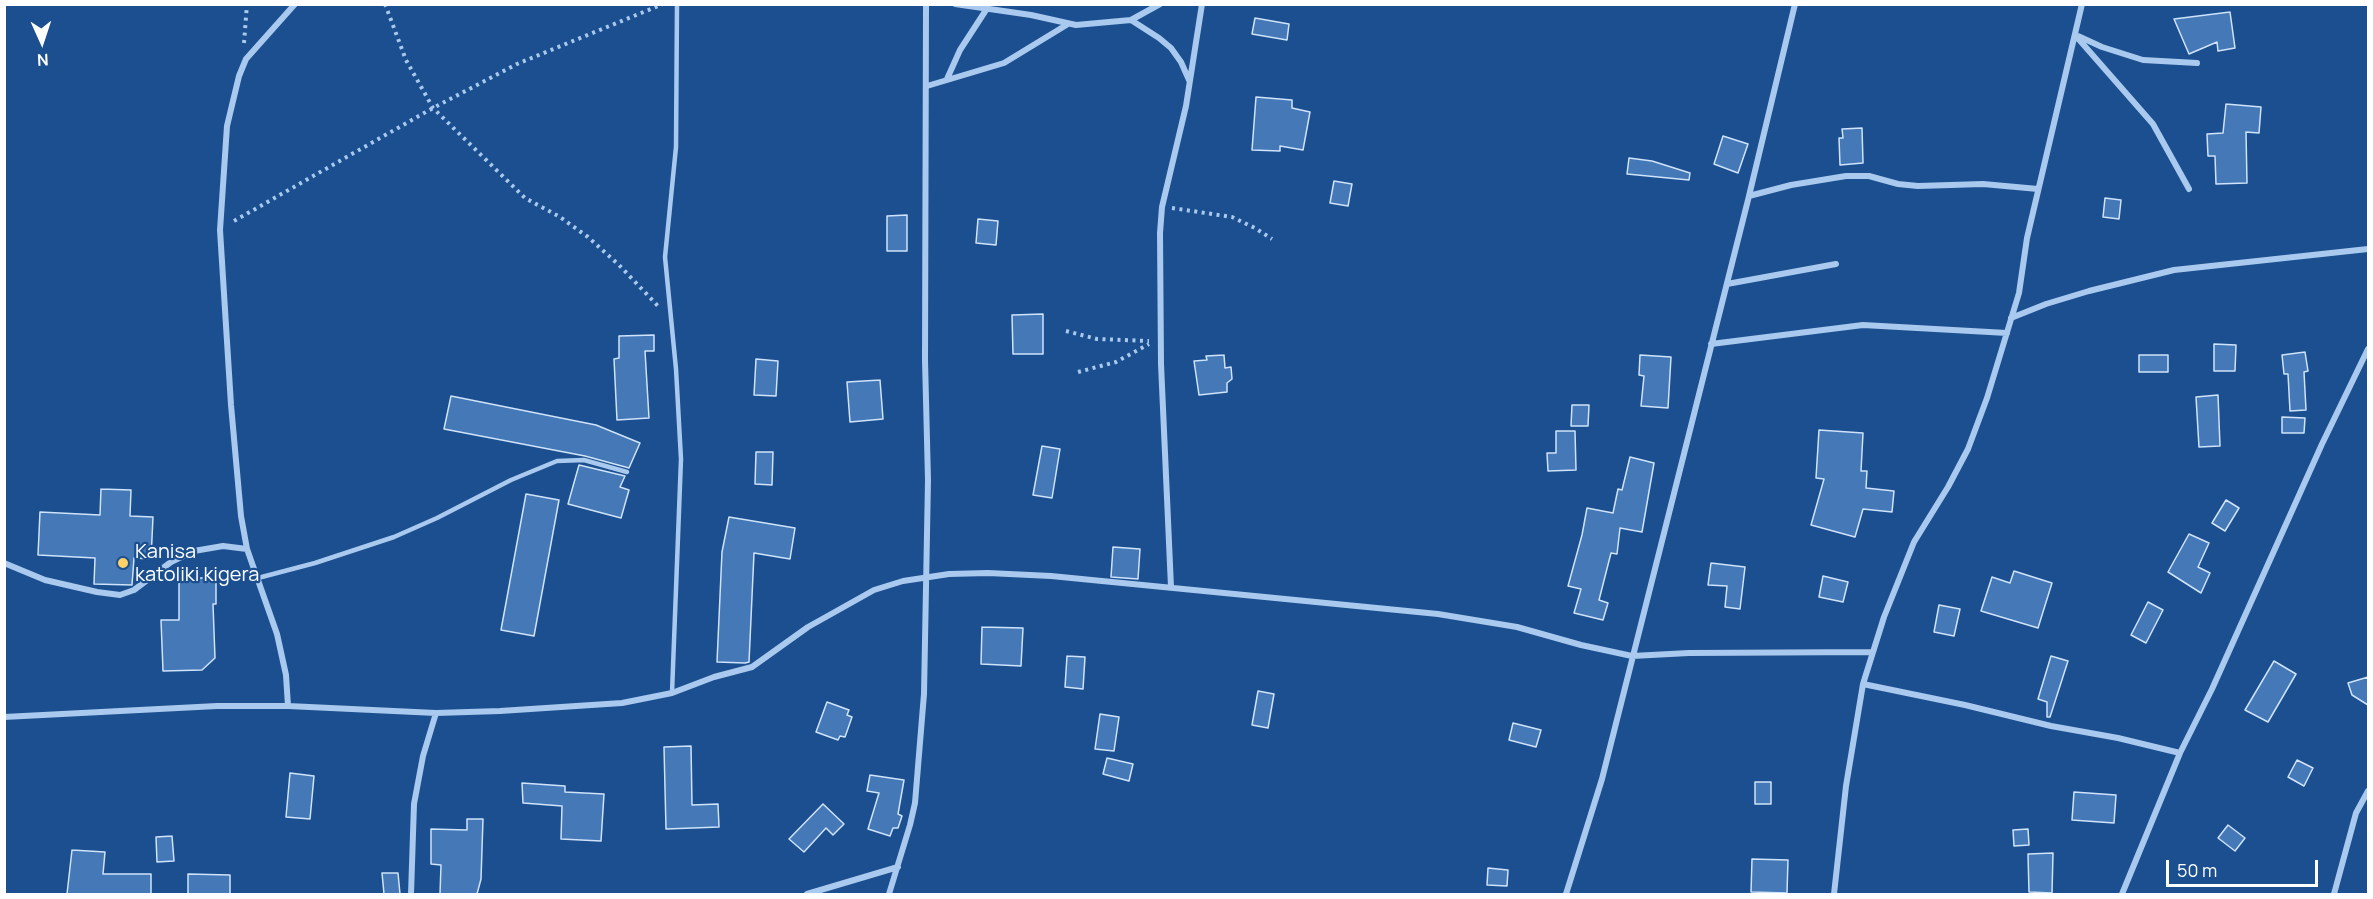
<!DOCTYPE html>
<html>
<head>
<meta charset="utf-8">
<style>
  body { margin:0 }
  #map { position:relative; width:2373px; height:899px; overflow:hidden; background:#1b4f8f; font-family:Manrope,sans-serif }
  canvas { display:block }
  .frame { position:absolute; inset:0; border:6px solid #fff; pointer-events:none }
  .north { position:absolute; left:12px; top:12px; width:60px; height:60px; -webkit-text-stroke:4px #1b4f8f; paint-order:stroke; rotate:177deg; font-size:16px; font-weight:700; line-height:24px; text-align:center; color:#fff }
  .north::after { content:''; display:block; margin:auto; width:21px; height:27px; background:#fff; clip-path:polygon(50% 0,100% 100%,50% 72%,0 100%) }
  .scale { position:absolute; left:2166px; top:860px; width:152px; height:27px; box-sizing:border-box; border:3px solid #fff; border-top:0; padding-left:8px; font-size:18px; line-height:21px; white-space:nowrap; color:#fff; -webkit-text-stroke:4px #1b4f8f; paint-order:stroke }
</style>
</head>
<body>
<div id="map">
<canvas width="2373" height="899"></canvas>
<div class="frame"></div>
<div class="north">N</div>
<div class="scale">50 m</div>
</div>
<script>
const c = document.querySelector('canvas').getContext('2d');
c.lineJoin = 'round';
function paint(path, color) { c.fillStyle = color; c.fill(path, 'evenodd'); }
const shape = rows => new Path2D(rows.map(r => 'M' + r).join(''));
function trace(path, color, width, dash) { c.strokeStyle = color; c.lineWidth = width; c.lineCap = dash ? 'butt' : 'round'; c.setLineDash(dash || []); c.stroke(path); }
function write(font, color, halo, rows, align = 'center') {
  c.font = font + ' Manrope,sans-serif'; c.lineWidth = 4.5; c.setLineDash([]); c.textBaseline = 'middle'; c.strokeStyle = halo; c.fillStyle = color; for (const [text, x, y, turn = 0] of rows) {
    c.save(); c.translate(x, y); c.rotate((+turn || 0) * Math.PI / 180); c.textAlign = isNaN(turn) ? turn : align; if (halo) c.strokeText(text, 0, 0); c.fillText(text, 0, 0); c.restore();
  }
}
const building = shape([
  [2230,12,2235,48,2218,51,2217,42,2189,54,2174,19,2230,12],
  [1255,18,1289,24,1287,40,1252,34,1255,18],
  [1256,97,1292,100,1292,108,1310,112,1303,150,1280,146,1280,151,1252,150,1256,97],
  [2226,104,2261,107,2259,133,2246,132,2247,183,2216,184,2215,156,2208,156,2207,134,2223,133,2226,104],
  [1862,128,1863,163,1840,165,1839,138,1843,138,1842,129,1862,128],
  [1723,136,1748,144,1738,173,1714,164,1723,136],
  [1629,158,1652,161,1690,173,1689,180,1627,174,1629,158],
  [1334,181,1352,184,1348,206,1330,203,1334,181],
  [2105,198,2121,200,2119,219,2103,217,2105,198],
  [907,215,907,251,887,251,887,216,907,215],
  [978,219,998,221,996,245,976,243,978,219],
  [1043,314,1043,354,1013,354,1012,315,1043,314],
  [654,335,654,351,645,351,649,418,617,420,614,359,619,358,619,336,654,335],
  [2214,344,2236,345,2235,371,2214,371,2214,344],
  [2305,352,2308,371,2304,372,2306,410,2290,411,2288,374,2284,374,2282,355,2305,352],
  [1224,355,1225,368,1231,367,1232,379,1227,383,1227,392,1199,395,1194,361,1207,360,1206,356,1224,355],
  [1640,355,1671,357,1668,408,1641,406,1644,376,1639,375,1640,355],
  [2139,355,2168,355,2168,372,2139,372,2139,355],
  [756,359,778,361,776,396,754,395,756,359],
  [880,380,883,419,850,422,847,382,880,380],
  [2218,395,2220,446,2199,447,2196,397,2218,395],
  [451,396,596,425,640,443,629,468,585,456,444,429,451,396],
  [1572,405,1589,405,1588,426,1571,426,1572,405],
  [2282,417,2305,418,2304,433,2282,433,2282,417],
  [1819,430,1863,433,1861,471,1867,471,1866,488,1894,491,1892,512,1863,509,1855,537,1811,525,1824,479,1816,478,1819,430],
  [1556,431,1575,431,1576,470,1548,471,1547,453,1556,453,1556,431],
  [1042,446,1060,449,1052,498,1033,495,1042,446],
  [756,452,773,452,772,485,755,484,756,452],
  [1630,457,1654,463,1642,532,1620,528,1617,554,1611,553,1599,600,1608,603,1603,620,1574,613,1581,589,1568,586,1582,535,1587,508,1613,513,1618,489,1622,490,1630,457],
  [579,465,625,476,620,487,629,490,621,518,568,504,579,465],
  [101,489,131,490,130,516,153,517,151,559,134,558,132,585,94,584,95,558,38,555,40,512,100,515,101,489],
  [526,494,559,500,534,636,501,630,526,494],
  [2226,500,2239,508,2225,531,2212,523,2226,500],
  [729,517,795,528,790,559,754,553,749,662,745,663,717,662,722,552,729,517],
  [2189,534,2209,543,2198,567,2210,573,2201,593,2168,572,2189,534],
  [1113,547,1140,549,1138,579,1111,577,1113,547],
  [1711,563,1745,567,1740,609,1725,607,1727,586,1708,585,1711,563],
  [2014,571,2052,583,2038,628,1981,611,1992,577,2010,583,2014,571],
  [1823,576,1848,582,1843,602,1819,597,1823,576],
  [179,578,216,578,216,604,213,604,215,658,202,670,163,671,161,620,179,620,179,578],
  [2148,602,2163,610,2146,643,2131,635,2148,602],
  [1939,605,1960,609,1954,636,1934,632,1939,605],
  [982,627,1023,628,1021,666,981,664,982,627],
  [1067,656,1085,657,1083,689,1065,687,1067,656],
  [2051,656,2068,661,2050,717,2047,717,2047,702,2038,699,2051,656],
  [2274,661,2296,674,2268,722,2245,710,2274,661],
  [2368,677,2368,705,2352,695,2348,683,2368,677],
  [1258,691,1274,694,1268,728,1252,725,1258,691],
  [827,702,849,710,847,715,852,717,845,737,840,736,838,740,816,732,827,702],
  [1100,714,1119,717,1114,751,1095,749,1100,714],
  [1513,723,1541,730,1536,747,1509,740,1513,723],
  [691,746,692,805,718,804,719,827,666,829,664,747,691,746],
  [1107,758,1133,764,1129,781,1103,774,1107,758],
  [2297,760,2313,768,2304,786,2288,777,2297,760],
  [290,773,314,776,310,819,286,817,290,773],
  [870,775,904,780,898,814,902,816,898,828,893,828,890,836,868,829,879,793,867,791,870,775],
  [1755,782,1771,782,1771,804,1755,804,1755,782],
  [522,783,565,786,565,792,604,794,601,841,561,839,562,806,523,803,522,783],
  [2074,792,2116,795,2114,823,2072,820,2074,792],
  [823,804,844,824,833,835,826,828,804,852,789,839,823,804],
  [467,819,483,819,481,879,477,894,440,894,441,865,431,864,431,829,467,830,467,819],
  [2228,825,2245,838,2235,851,2218,838,2228,825],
  [2028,829,2029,845,2014,846,2013,830,2028,829],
  [172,836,174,861,157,862,156,837,172,836],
  [72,850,105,852,103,874,151,874,151,894,67,894,72,850],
  [2053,853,2052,893,2029,892,2028,854,2053,853],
  [1752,859,1788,860,1787,893,1751,892,1752,859],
  [1488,868,1508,870,1507,886,1487,885,1488,868],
  [382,873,398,873,400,894,384,894,382,873],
  [188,874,230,875,230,894,188,894,188,874]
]);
paint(building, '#4478b7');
trace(building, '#cfe3fa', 1.5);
trace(shape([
  [385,4,406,60,433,108,525,198,560,217,588,237,619,265,658,306],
  [244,43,247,4],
  [1172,208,1232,217,1255,228,1272,239],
  [234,221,433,108,517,64,663,4],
  [1066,331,1097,339,1149,341],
  [1078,372,1116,362,1149,344]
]), '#a9c9ee', 4, [3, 4.5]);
trace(shape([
  [258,578,315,563,394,537,437,518,511,480,557,461,584,460,627,472],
  [672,693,681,459,676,369,665,257,676,147,677,4]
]), '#a9c9ee', 4.5);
trace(shape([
  [955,4,1031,15,1076,25,1131,20,1160,4],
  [1131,20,1159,38,1171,48,1181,62,1189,80],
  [2075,35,2153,124,2189,189],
  [2078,36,2102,47,2143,60,2197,63],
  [947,79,960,50,986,10],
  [927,86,1004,63,1068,24],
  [1749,196,1791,185,1846,176,1869,176,1898,184,1918,186,1983,184,2038,189],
  [1727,284,1836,264],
  [2011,318,2046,304,2089,291,2174,270,2368,249],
  [1711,344,1863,325,2007,333],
  [4,563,45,580,97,592,120,595,134,590,171,562,194,551,223,546,247,549],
  [1171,587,1161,364,1160,233,1162,207,1186,106,1202,4],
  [1863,684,1965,705,2051,726,2118,738,2180,753],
  [288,706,286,675,277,634,247,549,241,516,231,405,220,230,227,126,239,76,246,59,295,4],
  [4,717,217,706,288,706,436,713,500,711,622,703,672,693,714,677,752,667,808,627,874,590,903,581,949,574,988,573,1051,576,1438,614,1517,627,1581,645,1632,656,1689,653,1873,652],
  [411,894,414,804,423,756,436,713],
  [807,894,898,867],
  [889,894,910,825,915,803,924,694,928,480,925,360,926,4],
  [1566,894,1602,779,1749,196,1795,4],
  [1834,894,1846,786,1863,684,1884,617,1914,542,1948,487,1968,449,1987,398,2019,293,2027,238,2082,4],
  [2122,894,2180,753,2212,689,2322,444,2368,349],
  [2334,894,2356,813,2368,791]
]), '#a9c9ee', 6);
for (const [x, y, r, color] of [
  [123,563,6,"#ffd166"]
]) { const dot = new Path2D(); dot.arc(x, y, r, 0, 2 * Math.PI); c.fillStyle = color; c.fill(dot); trace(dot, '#1b4f8f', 2); }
write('20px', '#fff', '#1b4f8f', [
  ["Kanisa",135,552],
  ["katoliki kigera",135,575]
], 'left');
</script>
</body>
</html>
